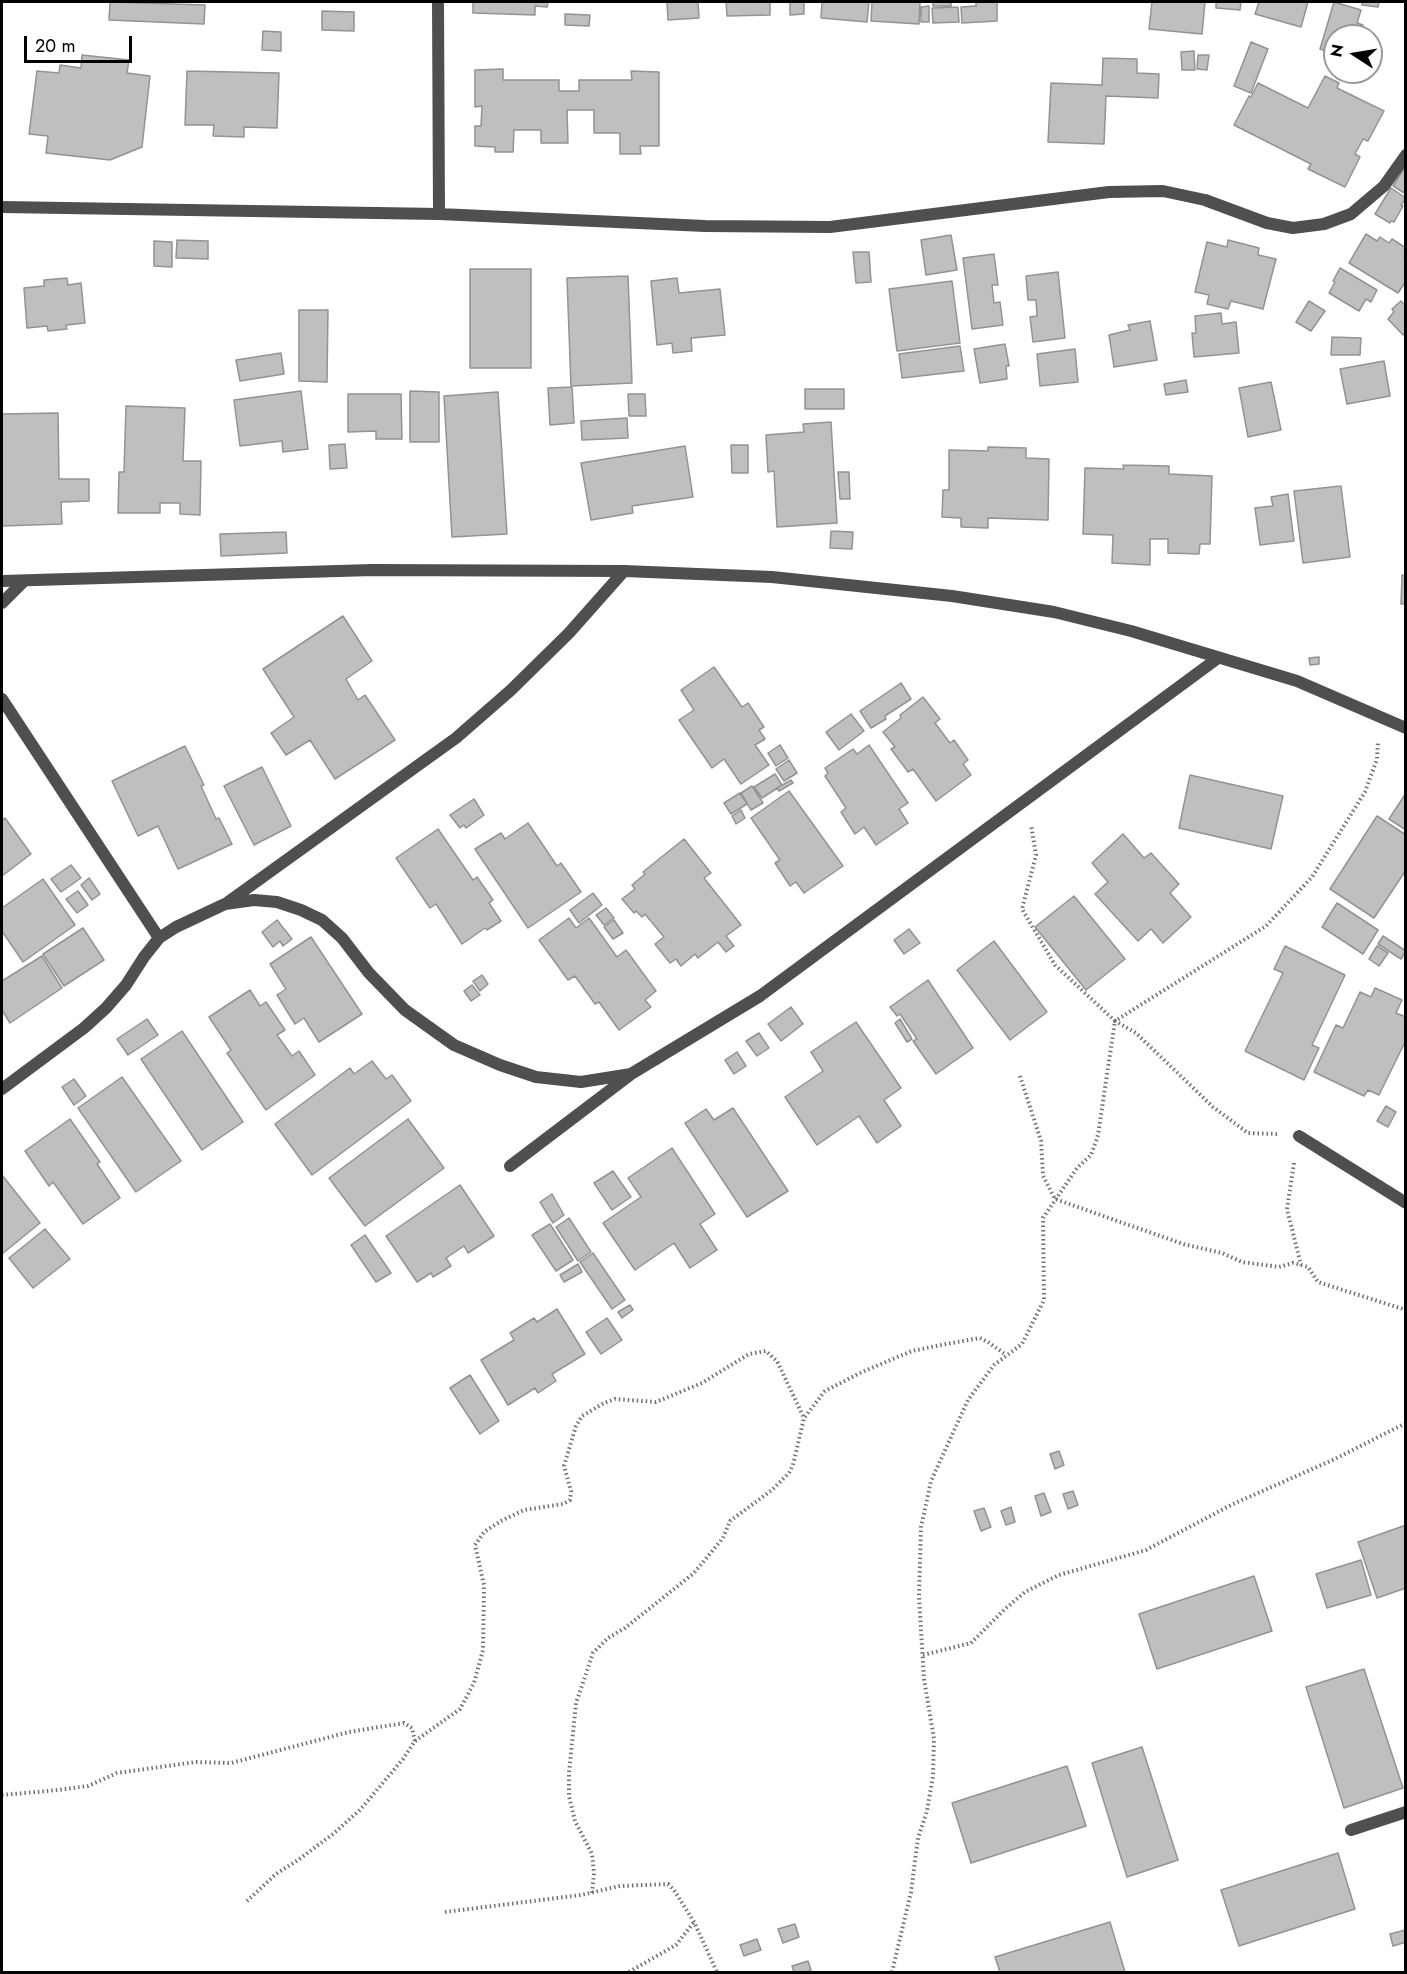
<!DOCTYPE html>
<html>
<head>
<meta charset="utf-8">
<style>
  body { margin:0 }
  #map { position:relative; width:1407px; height:1974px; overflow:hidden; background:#fff; font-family:Jost,sans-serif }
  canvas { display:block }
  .frame { position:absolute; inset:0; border:3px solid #000; pointer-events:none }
  .north { position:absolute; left:1323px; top:24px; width:60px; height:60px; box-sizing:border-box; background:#fff; border:2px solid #999; border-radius:50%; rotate:282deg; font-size:16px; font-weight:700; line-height:24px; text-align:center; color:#000 }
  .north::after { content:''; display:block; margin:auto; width:21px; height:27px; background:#000; clip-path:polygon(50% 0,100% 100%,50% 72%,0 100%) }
  .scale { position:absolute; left:24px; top:36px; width:108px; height:27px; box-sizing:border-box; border:3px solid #000; border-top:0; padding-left:8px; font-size:18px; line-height:21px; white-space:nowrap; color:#000; -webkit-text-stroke:4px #fff; paint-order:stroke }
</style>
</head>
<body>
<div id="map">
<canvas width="1407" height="1974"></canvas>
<div class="frame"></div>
<div class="north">N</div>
<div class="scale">20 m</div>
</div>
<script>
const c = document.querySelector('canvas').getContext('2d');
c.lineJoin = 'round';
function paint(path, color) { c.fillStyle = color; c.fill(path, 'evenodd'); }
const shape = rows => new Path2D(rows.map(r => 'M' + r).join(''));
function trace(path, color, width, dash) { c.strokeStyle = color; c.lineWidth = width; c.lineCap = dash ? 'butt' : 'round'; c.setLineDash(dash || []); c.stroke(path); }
const building = shape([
  [110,2,205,5,204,24,109,20,110,2],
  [473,2,548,2,547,7,535,6,535,15,473,13,473,2],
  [667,2,698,2,699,18,668,20,667,2],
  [726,2,770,2,770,15,727,16,726,2],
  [790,2,804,2,804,14,790,15,790,2],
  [822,2,869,2,867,22,821,18,822,2],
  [872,2,920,2,919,24,871,21,872,2],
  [933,2,951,2,951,6,933,6,933,2],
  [976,2,997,2,997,21,962,23,961,7,976,6,976,2],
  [1152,2,1205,2,1202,34,1149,29,1152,2],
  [1216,2,1241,2,1240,10,1216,8,1216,2],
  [1259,2,1308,2,1301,27,1255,14,1259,2],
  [1334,2,1361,10,1357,23,1363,25,1359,36,1335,36,1335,54,1320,49,1334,2],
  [1362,2,1379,2,1378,7,1362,5,1362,2],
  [929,6,929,22,921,22,921,7,929,6],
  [958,7,959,22,933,23,932,8,958,7],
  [322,11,354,12,354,31,322,30,322,11],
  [565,14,590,15,589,26,565,25,565,14],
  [263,31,281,32,281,51,262,50,263,31],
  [1251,42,1268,49,1251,93,1234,86,1251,42],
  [1194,51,1195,70,1182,70,1181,52,1194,51],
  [82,55,129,60,127,73,150,76,142,147,110,160,46,153,48,136,29,134,37,71,59,73,60,65,81,68,82,55],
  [1198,55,1209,55,1207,70,1197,69,1198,55],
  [1103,58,1137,59,1137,73,1159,74,1158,98,1106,96,1104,144,1048,142,1051,83,1102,85,1103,58],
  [503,69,503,80,559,80,559,91,579,91,579,80,632,80,631,71,659,72,659,146,640,146,641,154,620,154,620,133,594,133,594,110,567,110,568,143,541,143,541,130,514,130,513,152,495,152,495,147,475,146,475,126,481,126,482,106,475,107,475,70,503,69],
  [187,71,279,73,277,128,244,127,244,137,213,136,214,125,185,125,187,71],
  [1325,76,1339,83,1337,88,1384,111,1368,141,1363,139,1355,154,1360,157,1345,187,1308,169,1311,164,1234,125,1249,96,1251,97,1258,83,1308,108,1325,76],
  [1405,167,1406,167,1406,194,1393,186,1405,167],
  [1391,188,1406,198,1401,205,1403,206,1394,222,1391,221,1390,223,1375,214,1391,188],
  [1366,234,1377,241,1380,237,1389,243,1392,239,1406,248,1404,257,1406,259,1406,281,1398,293,1349,263,1366,234],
  [951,235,957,270,926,275,921,240,951,235],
  [177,240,208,241,208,259,176,258,177,240],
  [1228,240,1259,248,1258,255,1276,259,1263,309,1231,301,1228,309,1207,304,1209,295,1195,292,1207,242,1227,247,1228,240],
  [154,241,172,242,172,267,154,266,154,241],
  [853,252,869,252,871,282,856,283,853,252],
  [994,254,998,285,992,285,994,303,1000,302,1003,325,972,329,963,258,994,254],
  [1340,268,1377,290,1371,302,1366,299,1359,311,1329,293,1335,282,1333,281,1340,268],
  [470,269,531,269,531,368,470,368,470,269],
  [1058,272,1065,338,1033,342,1030,317,1037,316,1036,300,1028,300,1026,276,1058,272],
  [628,276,632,383,571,386,567,278,628,276],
  [67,278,68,285,81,283,85,323,66,325,67,329,48,331,47,326,27,328,24,288,44,286,44,280,67,278],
  [677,278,679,293,720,289,725,335,691,338,692,351,673,353,672,343,657,345,651,281,677,278],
  [952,281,960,343,897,351,889,289,952,281],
  [1309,301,1325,311,1311,331,1296,322,1309,301],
  [1401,301,1404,304,1406,302,1406,333,1403,335,1388,319,1394,312,1392,309,1401,301],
  [299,310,328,310,327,382,299,381,299,310],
  [1221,313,1222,324,1236,322,1239,353,1194,357,1192,333,1196,333,1195,316,1221,313],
  [1150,321,1157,360,1114,367,1109,335,1130,330,1128,325,1150,321],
  [1332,337,1361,338,1360,355,1331,355,1332,337],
  [1005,344,1009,366,1006,366,1007,379,980,383,974,349,1005,344],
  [960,346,964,371,902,378,899,354,960,346],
  [1075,349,1078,382,1040,386,1037,354,1075,349],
  [281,353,284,374,240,381,236,360,281,353],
  [1384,361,1390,396,1347,404,1340,369,1384,361],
  [1186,380,1188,392,1166,395,1164,384,1186,380],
  [1271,382,1281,430,1248,437,1239,388,1271,382],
  [572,387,574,423,550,425,548,388,572,387],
  [805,389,844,389,844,409,805,409,805,389],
  [301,391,308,449,283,452,282,441,240,446,234,400,301,391],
  [410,391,439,392,439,442,410,442,410,391],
  [498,392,507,534,452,537,444,396,498,392],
  [348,394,401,394,402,439,376,439,376,431,348,432,348,394],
  [628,394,645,394,646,416,629,416,628,394],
  [126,406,185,408,183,461,201,461,200,515,180,514,180,503,160,503,160,513,118,513,119,472,124,472,126,406],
  [58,413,59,479,89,479,89,501,61,502,62,524,2,526,2,414,58,413],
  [627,418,628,438,582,440,581,421,627,418],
  [831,422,837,523,777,527,774,471,768,472,766,435,804,432,803,424,831,422],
  [345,444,347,468,330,469,329,445,345,444],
  [731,445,748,445,748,473,732,473,731,445],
  [685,446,693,497,632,506,633,513,591,520,581,463,685,446],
  [988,447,1026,448,1026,458,1049,459,1048,520,988,518,988,528,961,527,961,518,942,517,943,490,949,490,949,450,988,451,988,447],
  [1123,465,1169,466,1169,474,1212,476,1210,544,1200,544,1199,554,1168,553,1168,539,1150,539,1150,565,1112,563,1113,535,1083,534,1085,468,1124,469,1123,465],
  [838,472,849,472,850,499,840,499,838,472],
  [1341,486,1350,557,1303,563,1294,491,1341,486],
  [1288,494,1294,541,1260,545,1255,508,1273,506,1271,497,1288,494],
  [831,531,853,532,852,549,830,548,831,531],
  [286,532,287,553,221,556,220,534,286,532],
  [1402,575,1406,576,1406,604,1401,604,1402,575],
  [343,616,372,661,346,679,358,700,365,695,395,740,335,779,310,740,286,755,271,733,294,717,263,669,343,616],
  [1319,657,1319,664,1310,665,1309,658,1319,657],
  [714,667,742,707,748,703,764,727,759,730,765,739,755,745,769,765,741,784,724,759,712,768,679,720,694,710,681,690,714,667],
  [901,683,911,699,885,716,886,719,871,728,860,711,901,683],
  [923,697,940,719,935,723,950,743,954,740,968,760,963,764,971,775,936,801,913,769,908,772,891,749,895,747,883,732,901,718,900,715,923,697],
  [851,714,864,731,839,750,826,732,851,714],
  [780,745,788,758,776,766,768,753,780,745],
  [869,745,908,803,899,809,908,823,876,845,864,827,855,834,841,812,846,808,825,776,828,773,825,768,853,749,857,754,869,745],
  [185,746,204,785,201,786,216,819,219,818,232,844,178,869,158,826,138,836,112,781,185,746],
  [789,760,797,773,784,781,776,769,789,760],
  [262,767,291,826,254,845,224,786,262,767],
  [775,774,782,785,762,798,754,787,775,774],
  [1190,775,1283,796,1271,849,1179,828,1190,775],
  [791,780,793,783,779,791,777,788,791,780],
  [752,786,763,803,751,810,741,793,752,786],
  [789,791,843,866,804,893,796,882,790,886,775,863,780,860,751,818,789,791],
  [740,793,747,804,731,814,724,803,740,793],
  [1406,793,1406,830,1389,819,1406,793],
  [474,799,484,815,466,828,464,825,460,828,450,815,474,799],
  [741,810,745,818,736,824,732,816,741,810],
  [1377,816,1406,835,1406,870,1374,918,1330,889,1377,816],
  [5,818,31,854,2,876,2,821,5,818],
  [528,823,557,866,561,863,581,892,528,928,475,849,501,833,505,839,528,823],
  [438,829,473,880,477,877,493,900,489,903,501,921,487,930,485,928,462,944,436,904,430,908,396,858,438,829],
  [1123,834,1144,858,1151,853,1179,884,1170,893,1191,917,1163,943,1151,929,1138,941,1095,894,1108,882,1092,863,1123,834],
  [684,839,711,873,704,878,741,925,726,936,734,946,726,952,718,942,698,958,695,954,681,966,676,959,670,963,655,944,664,937,645,914,642,917,636,911,634,913,622,899,635,889,632,885,645,874,643,872,684,839],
  [71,865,81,878,61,892,51,879,71,865],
  [89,878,100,894,92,900,81,885,89,878],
  [43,879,75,925,23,962,2,931,2,908,43,879],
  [78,891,88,905,77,913,66,899,78,891],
  [593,893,602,905,579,923,570,910,593,893],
  [1074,896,1125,959,1086,990,1035,927,1074,896],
  [1337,903,1378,930,1363,954,1322,927,1337,903],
  [606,908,614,918,604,925,596,915,606,908],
  [569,918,576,928,589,918,617,957,626,950,656,991,645,1000,651,1007,619,1030,599,1002,595,1004,575,976,568,980,539,940,569,918],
  [277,920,292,939,283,946,280,941,273,947,262,932,277,920],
  [614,920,623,933,613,939,604,927,614,920],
  [83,928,104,960,64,986,43,954,83,928],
  [909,929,920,943,904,954,894,940,909,929],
  [1383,936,1406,951,1401,959,1378,944,1383,936],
  [311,937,362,1014,319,1042,304,1018,295,1024,277,995,286,989,270,964,311,937],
  [994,941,1047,1012,1010,1040,957,970,994,941],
  [1285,946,1345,975,1312,1045,1319,1048,1304,1080,1245,1051,1283,973,1274,969,1285,946],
  [1377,946,1388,953,1379,966,1369,959,1377,946],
  [42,956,62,988,10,1023,2,1010,2,981,42,956],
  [482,975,488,984,480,991,473,981,482,975],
  [928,980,973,1048,936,1074,913,1041,917,1039,900,1014,897,1016,890,1007,928,980],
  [472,985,480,995,471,1001,464,991,472,985],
  [1375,988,1402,1000,1396,1013,1406,1017,1406,1040,1379,1095,1368,1090,1364,1096,1314,1072,1336,1025,1343,1028,1360,992,1371,997,1375,988],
  [250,990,260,1006,266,1002,285,1030,277,1035,292,1056,299,1051,315,1075,266,1110,227,1053,231,1050,209,1017,250,990],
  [791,1007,803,1024,781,1041,768,1024,791,1007],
  [147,1019,158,1035,128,1055,117,1039,147,1019],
  [900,1019,912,1039,907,1042,895,1023,900,1019],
  [856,1022,901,1088,884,1100,901,1126,877,1143,859,1116,817,1145,785,1097,823,1071,811,1052,856,1022],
  [182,1031,243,1122,202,1150,141,1059,182,1031],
  [759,1033,769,1048,757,1056,746,1041,759,1033],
  [737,1052,746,1066,734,1074,725,1060,737,1052],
  [372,1061,386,1079,392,1075,411,1101,312,1175,275,1124,350,1068,354,1074,372,1061],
  [122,1077,181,1161,136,1192,78,1108,122,1077],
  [74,1079,86,1096,74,1105,62,1087,74,1079],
  [1386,1106,1396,1112,1388,1127,1377,1121,1386,1106],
  [733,1108,788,1191,747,1217,685,1123,706,1109,714,1120,733,1108],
  [70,1119,100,1162,97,1164,120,1198,83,1224,53,1182,49,1186,25,1151,70,1119],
  [408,1119,444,1168,365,1226,329,1178,408,1119],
  [672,1148,715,1214,700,1224,717,1250,690,1268,674,1243,635,1270,603,1223,641,1197,628,1178,672,1148],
  [613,1171,631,1197,612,1210,594,1183,613,1171],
  [2,1175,40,1223,2,1254,2,1175],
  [460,1185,494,1236,468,1253,464,1246,446,1258,451,1266,433,1277,431,1273,417,1282,386,1236,460,1185],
  [552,1194,564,1215,553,1223,540,1202,552,1194],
  [569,1218,591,1252,578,1261,556,1227,569,1218],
  [550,1224,573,1260,556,1271,532,1235,550,1224],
  [45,1229,70,1259,33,1288,9,1258,45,1229],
  [365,1235,391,1273,376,1282,351,1245,365,1235],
  [593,1253,625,1300,612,1309,580,1262,593,1253],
  [578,1264,582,1272,564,1282,560,1275,578,1264],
  [630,1305,633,1310,622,1318,618,1312,630,1305],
  [557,1309,585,1354,552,1374,556,1381,538,1393,535,1388,508,1405,481,1360,514,1340,510,1333,534,1318,537,1322,557,1309],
  [607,1318,622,1340,601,1354,586,1332,607,1318],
  [470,1375,499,1421,480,1434,450,1388,470,1375],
  [1059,1451,1064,1465,1055,1469,1050,1454,1059,1451],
  [1073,1491,1078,1505,1068,1509,1063,1494,1073,1491],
  [1044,1493,1051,1512,1041,1516,1035,1496,1044,1493],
  [1011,1507,1015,1522,1006,1525,1001,1511,1011,1507],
  [984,1508,991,1527,981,1531,974,1511,984,1508],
  [1406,1525,1406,1588,1377,1598,1358,1542,1406,1525],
  [1361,1560,1371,1595,1327,1608,1316,1574,1361,1560],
  [1254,1576,1272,1631,1157,1669,1139,1614,1254,1576],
  [1364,1669,1403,1788,1344,1808,1306,1687,1364,1669],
  [1142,1747,1178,1860,1127,1877,1092,1763,1142,1747],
  [1067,1766,1086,1826,971,1863,952,1803,1067,1766],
  [1338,1853,1355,1909,1239,1946,1221,1890,1338,1853],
  [1110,1922,1125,1972,1000,1972,995,1957,1110,1922],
  [795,1924,799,1937,783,1943,778,1929,795,1924],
  [1405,1930,1406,1942,1393,1946,1390,1934,1405,1930],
  [757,1939,761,1950,744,1956,740,1945,757,1939],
  [808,1961,811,1970,805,1972,794,1972,792,1966,808,1961]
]);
paint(building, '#bfbfbf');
trace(building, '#939393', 1.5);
trace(shape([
  [1020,1076,1041,1141,1043,1176,1055,1199,1183,1244,1222,1253,1242,1262,1279,1267,1293,1263,1301,1265,1308,1267,1318,1282,1406,1310],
  [1277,1134,1248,1133,1213,1107,1136,1033,1115,1021,1266,926,1312,877,1365,792,1377,759,1378,742],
  [1294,1163,1287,1209,1301,1265],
  [923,1655,971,1643,1005,1609,1025,1592,1059,1575,1146,1550,1233,1504,1335,1459,1406,1423],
  [415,1741,460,1709,474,1683,483,1650,484,1585,475,1545,484,1532,501,1521,524,1510,563,1504,570,1500,571,1491,564,1466,576,1426,582,1416,604,1403,615,1399,656,1402,702,1383,749,1354,766,1351,777,1361,804,1418],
  [2,1795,58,1790,88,1786,117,1773,196,1762,231,1763,349,1732,404,1723,412,1728,415,1741,403,1759,360,1810,333,1834,298,1860,276,1874,246,1902],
  [592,1893,594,1873,592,1854,575,1821,569,1796,569,1773,576,1703,593,1653,608,1638,625,1628,694,1573,723,1538,730,1521,772,1490,789,1473,793,1465,804,1418,825,1391,862,1372,912,1351,946,1344,980,1338,988,1342,1006,1355],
  [445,1912,581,1895,620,1886,668,1884,674,1890,694,1922,717,1972],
  [629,1972,676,1945,694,1922],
  [892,1972,911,1892,918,1838,927,1811,933,1776,934,1739,924,1679,919,1597,921,1527,931,1481,968,1400,994,1365,1022,1344,1044,1300,1043,1218,1077,1168,1091,1155,1098,1135,1115,1021,1055,965,1022,909,1036,855,1031,825]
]), '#717171', 4, [1.5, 3]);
trace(shape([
  [438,2,439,214],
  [2,207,439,214,705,226,830,227,1109,192,1163,191,1205,200,1267,223,1293,228,1324,224,1351,214,1384,186,1406,155],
  [2,603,23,582],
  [2,699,159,938],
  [228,902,456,738,511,690,569,633,624,571],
  [2,1089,84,1028,106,1008,126,985,144,957,159,938,176,927,225,904,254,900,277,902,301,910,322,920,342,938,369,973,405,1010,454,1045,500,1065,536,1077,581,1082,631,1074,760,996,1218,658],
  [1299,1136,1406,1203],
  [510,1166,630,1075],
  [1351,1830,1406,1812]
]), '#4f4f4f', 12);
trace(shape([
  [2,581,372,570,624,571,772,577,952,596,1054,612,1131,631,1297,681,1406,728]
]), '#4f4f4f', 12);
</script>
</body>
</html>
